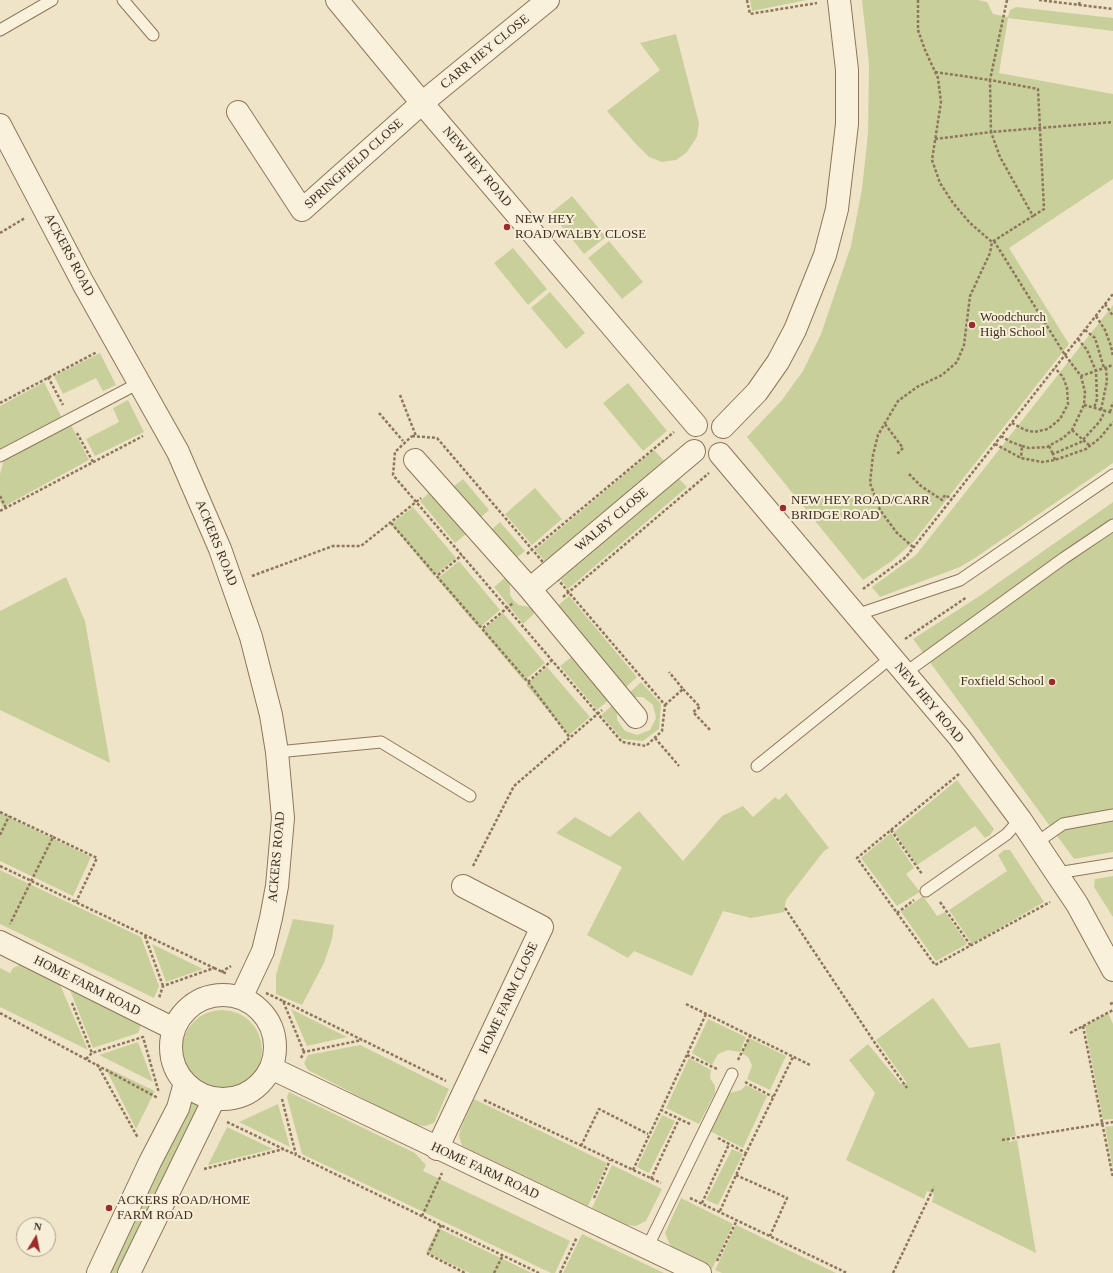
<!DOCTYPE html>
<html>
<head>
<meta charset="utf-8">
<style>
  body { margin:0 }
  #map { position:relative; width:1113px; height:1273px; overflow:hidden; background:#f0e4c8; font-family:Georgia,serif }
  canvas { display:block }
  .north { position:absolute; left:16px; top:1217px; width:40px; height:40px; box-sizing:border-box; background:#f7eed8; border:1px solid #ada18e; border-radius:50%; rotate:10deg; font-size:11px; font-weight:700; line-height:16px; text-align:center; color:#3d2e20 }
  .north::after { content:''; display:block; margin:auto; width:14px; height:18px; background:#9e2a2b; clip-path:polygon(50% 0,100% 100%,50% 72%,0 100%) }
</style>
</head>
<body>
<div id="map">
<canvas width="1113" height="1273"></canvas>
<div class="north">N</div>
</div>
<script>
const c = document.querySelector('canvas').getContext('2d');
c.lineJoin = 'round';
function paint(path, color) { c.fillStyle = color; c.fill(path, 'evenodd'); }
const shape = rows => new Path2D(rows.map(r => 'M' + r).join(''));
function trace(path, color, width, dash) { c.strokeStyle = color; c.lineWidth = width; c.lineCap = dash ? 'butt' : 'round'; c.setLineDash(dash || []); c.stroke(path); }
function write(font, color, halo, rows, align = 'center') {
  c.font = font + ' Georgia,serif'; c.lineWidth = 4; c.setLineDash([]); c.textBaseline = 'middle'; c.strokeStyle = halo; c.fillStyle = color; for (const [text, x, y, turn = 0] of rows) {
    c.save(); c.translate(x, y); c.rotate((+turn || 0) * Math.PI / 180); c.textAlign = isNaN(turn) ? turn : align; if (halo) c.strokeText(text, 0, 0); c.fillText(text, 0, 0); c.restore();
  }
}
paint(shape([
  [750,0,807,0,752,11],
  [862,0,978,0,987,2,993,14,1008,17,1010,10,1016,7,1113,18,1113,31,1008,18,999,73,1113,94,1113,179,1009,248,1069,344,914,541,892,561,863,580,747,437,782,400,803,371,821,334,851,246,862,189,868,133,869,64],
  [676,34,699,123,697,137,686,153,676,160,662,162,649,157,636,144,607,111,660,70,640,43],
  [572,196,606,237,584,254,551,213],
  [609,241,643,282,622,299,588,258],
  [513,248,547,289,528,305,494,263],
  [550,292,585,333,566,349,531,308],
  [1113,305,1113,463,975,558,960,567,880,597,872,587,916,555],
  [100,353,116,385,103,391,96,378,63,394,54,376],
  [44,382,62,418,0,451,0,406],
  [628,383,667,431,643,451,603,403],
  [128,400,144,432,95,456,86,439,119,422,113,408],
  [70,423,89,460,3,507,0,501,0,474,4,460],
  [654,450,665,462,547,563,535,550],
  [676,476,687,487,568,589,558,576],
  [463,479,489,510,480,518,453,487],
  [535,488,562,519,532,545,505,514],
  [430,492,466,534,455,543,420,501],
  [1113,502,1113,852,1074,859,913,639,981,595],
  [413,507,456,558,434,576,391,524],
  [500,522,525,551,515,559,490,531],
  [459,561,500,610,479,628,437,579],
  [507,576,510,581,510,595,514,601,519,605,533,608,537,611,523,624,494,587],
  [66,577,85,621,110,763,0,710,0,611],
  [569,596,637,677,624,689,555,608],
  [503,613,545,663,524,681,482,631],
  [574,655,610,699,597,710,560,666],
  [547,667,590,717,569,735,526,685],
  [641,682,661,704,659,729,643,741,622,739,601,715,615,703,617,707,617,720,625,731,637,735,650,730,656,718,653,705,643,697,629,697,628,694],
  [957,780,994,829,990,835,985,838,975,826,917,865,894,832],
  [786,793,829,848,824,851,786,900,784,912,751,918,723,911,692,976,634,951,628,958,587,935,622,867,556,833,575,817,610,837,639,811,683,861,722,816,743,806,753,817,775,797,779,800],
  [0,813,91,857,73,896,0,861],
  [891,833,914,868,906,874,920,892,897,906,861,858],
  [1004,850,1010,850,1044,902,972,944,949,910,1007,871,998,855],
  [0,870,141,937,159,986,154,998,0,924],
  [1113,876,1113,917,1094,887,1095,879],
  [923,896,937,916,945,912,967,944,936,961,901,912],
  [293,919,334,925,332,939,324,963,302,1005,276,994,276,975],
  [152,944,203,969,166,982],
  [24,963,58,980,88,1050,0,1007,0,968,10,973,13,968],
  [68,985,136,1019,141,1025,138,1033,93,1048],
  [933,998,969,1048,1000,1043,1016,1136,1009,1137,1009,1142,1017,1140,1036,1253,932,1202,934,1194,927,1191,924,1199,846,1160,875,1093,849,1060,868,1044,901,1084,907,1083,876,1040],
  [291,1009,347,1037,307,1046],
  '182 1050a40 40 0 1 1 80 0a40 40 0 1 1-80 0Z',
  [1108,1013,1113,1024,1113,1119,1103,1120,1085,1026],
  [708,1019,746,1037,740,1052,728,1050,718,1054,712,1065,692,1053],
  [749,1038,786,1056,770,1090,747,1079,752,1066,749,1058,742,1053],
  [138,1042,153,1082,99,1055],
  [360,1045,449,1089,434,1123,425,1126,414,1125,308,1070,304,1063,308,1055],
  [689,1058,711,1070,710,1078,715,1086,715,1093,699,1124,666,1108],
  [105,1067,155,1091,136,1129],
  [746,1085,767,1096,743,1148,708,1130,725,1094,741,1090],
  [289,1092,415,1153,426,1165,423,1171,570,1241,555,1273,551,1273,302,1154,287,1097],
  [474,1099,607,1163,588,1206,462,1146,459,1136,461,1128],
  [197,1101,199,1104,118,1273,106,1273,190,1102],
  [278,1104,290,1147,239,1122],
  [662,1115,675,1121,649,1173,637,1167],
  [1113,1126,1113,1169,1105,1127],
  [227,1127,273,1149,208,1165],
  [732,1149,743,1154,718,1205,706,1200],
  [612,1165,662,1189,646,1221,636,1226,627,1225,592,1208],
  [681,1198,733,1224,712,1269,678,1252,670,1245,665,1233],
  [736,1225,836,1273,722,1273,715,1270],
  [438,1228,532,1273,470,1273,426,1252],
  [582,1234,664,1273,563,1273]
]), '#c9cf9b');
const lane = shape([
  [123,0,153,35],
  [0,30,52,0],
  [0,456,139,383],
  [856,615,960,580,1113,475],
  [905,673,1064,558,1113,525],
  [277,752,381,742,470,796],
  [757,766,892,657],
  [1036,843,1063,824,1113,815],
  [1057,873,1113,864],
  [926,891,1007,834,1020,819],
  [647,1248,732,1074]
]);
const street = shape([
  [337,0,422,103,696,425],
  [238,112,302,210,422,103,548,0],
  [0,125,83,283,178,452,220,549,251,637,271,715,277,752,283,818,277,886,271,918,263,951,241,998],
  [723,427,757,392,778,362,795,330,825,255,837,209,847,124,847,70,839,0],
  [720,454,959,737,1020,819,1077,904,1113,970],
  [415,460,530,589,636,717],
  [530,589,694,451],
  [0,942,174,1029],
  '171 1047a52 52 0 1 1 104 0a52 52 0 1 1-104 0Z',
  [271,1068,700,1273],
  [437,1149,542,927,463,886],
  [98,1273,150,1162,178,1108,185,1083],
  [129,1273,214,1099]
]);
trace(lane, '#8d765c', 13);
trace(street, '#8d765c', 24);
trace(shape([
  [747,0,750,14,817,3],
  [1007,0,990,80,1038,89,1044,209,1033,216],
  [1039,0,1113,9],
  [1079,5,1080,0],
  [935,72,990,80,991,132,1113,122],
  [935,139,991,132,1000,157,1033,216,992,242],
  [0,233,25,218],
  [994,241,1065,355,1081,376,1113,365],
  [1105,304,1113,316],
  [1096,316,1105,330,1111,346,1113,357],
  [1085,330,1095,338,1104,368],
  [1078,339,1087,350,1096,371,1097,399,1094,408],
  [48,377,63,405],
  [400,395,416,436],
  [0,403,97,352],
  [1084,405,1113,413],
  [1101,410,1107,381,1106,368],
  [1110,412,1113,402],
  [379,413,403,441],
  [1012,423,1025,430,1034,432,1048,429,1060,419,1068,404,1067,388,1063,377,1055,368],
  [885,424,903,448,896,455],
  [1072,430,1090,446],
  [77,433,93,462],
  [412,436,437,438,665,705,662,731,646,746,622,742,393,475,395,452,412,436],
  [1001,436,1011,442,1022,446,1021,458],
  [995,444,1021,458,1042,462,1055,460,1086,449,1100,438,1113,422],
  [1022,446,1029,448,1047,447,1063,438,1072,430,1084,405,1085,392,1081,376],
  [1049,446,1053,454],
  [1055,460,1053,454,1081,442,1100,421,1105,411],
  [909,474,921,486,942,500,945,495,952,499],
  [0,496,6,508],
  [0,511,143,436],
  [391,523,528,682,570,738],
  [913,547,897,533,880,510,870,483,873,455,878,435,898,401,917,387,942,375,957,362,964,345,970,296,990,253,992,242,970,223,953,203,940,183,932,160,941,102,938,78,925,50,918,30,918,0],
  [527,554,674,432],
  [438,575,462,555],
  [252,576,333,546,361,546,421,498],
  [863,589,906,557,1113,294],
  [563,597,709,473],
  [483,628,513,603],
  [905,639,967,597],
  [528,682,551,661],
  [683,689,700,707,693,712,711,731],
  [665,705,683,689,669,672],
  [655,738,679,766],
  [959,774,857,858,935,965,1050,902],
  [0,812,53,837,10,924],
  [891,830,922,874],
  [0,835,9,816],
  [53,837,97,858,76,902],
  [0,866,214,968,163,986,159,998],
  [473,866,514,786,602,710],
  [940,902,971,946],
  [785,908,875,1043,907,1088],
  [897,913,914,900],
  [145,936,163,986],
  [214,968,227,974],
  [221,972,231,966],
  [266,993,283,1001,304,1052],
  [283,1001,446,1081],
  [72,1003,92,1053],
  [686,1004,810,1065],
  [1110,1004,1113,1003],
  [0,1013,158,1098],
  [1083,1026,1113,1178],
  [1070,1033,1113,1010],
  [687,1055,717,1069],
  [301,1058,304,1052,362,1040],
  [86,1059,92,1053,143,1037,159,1093],
  [738,1060,750,1036],
  [97,1064,138,1138],
  [745,1082,773,1097],
  [282,1099,296,1155,539,1273],
  [484,1100,661,1183],
  [227,1122,296,1155],
  [690,1124,661,1110,706,1014],
  [718,1138,746,1153,793,1057],
  [1002,1140,1113,1122],
  [581,1146,599,1109,648,1134],
  [204,1169,284,1149],
  [633,1170,661,1110],
  [736,1175,787,1198,770,1236],
  [651,1179,679,1119],
  [594,1198,610,1160],
  [690,1198,847,1273],
  [702,1203,729,1144],
  [720,1211,746,1153],
  [422,1216,442,1173],
  [441,1225,428,1254,465,1273],
  [717,1261,737,1220],
  [494,1273,503,1255],
  [560,1273,577,1237],
  [893,1273,934,1187]
]), '#8d765c', 2.5, [3, 2]);
trace(lane, '#faf1dc', 11);
trace(street, '#faf1dc', 22);
for (const [x, y, r, color] of [
  [507,227,4,"#9e2a2b"],
  [972,325,4,"#9e2a2b"],
  [783,508,4,"#9e2a2b"],
  [1052,682,4,"#9e2a2b"],
  [109,1208,4,"#9e2a2b"]
]) { const dot = new Path2D(); dot.arc(x, y, r, 0, 2 * Math.PI); c.fillStyle = color; c.fill(dot); trace(dot, '#f7eed8', 1.5); }
write('13px', '#3d2e20', '#f7eed8', [
  ["CARR HEY CLOSE",485,52,-39],
  ["SPRINGFIELD CLOSE",354,164,-42],
  ["NEW HEY ROAD",477,167,50],
  ["ACKERS ROAD",69,255,62],
  ["WALBY CLOSE",612,520,-40],
  ["ACKERS ROAD",216,543,68],
  ["NEW HEY ROAD",929,703,50],
  ["ACKERS ROAD",277,857,-85],
  ["HOME FARM ROAD",87,986,27],
  ["HOME FARM CLOSE",509,998,-65],
  ["HOME FARM ROAD",485,1171,25]
]);
write('13px', '#3d2e20', '#f7eed8', [
  ["NEW HEY",515,220],
  ["ROAD/WALBY CLOSE",515,235],
  ["Woodchurch",980,318],
  ["High School",980,333],
  ["NEW HEY ROAD/CARR",791,501],
  ["BRIDGE ROAD",791,516],
  ["Foxfield School",1044,682,"right"],
  ["ACKERS ROAD/HOME",117,1201],
  ["FARM ROAD",117,1216]
], 'left');
</script>
</body>
</html>
